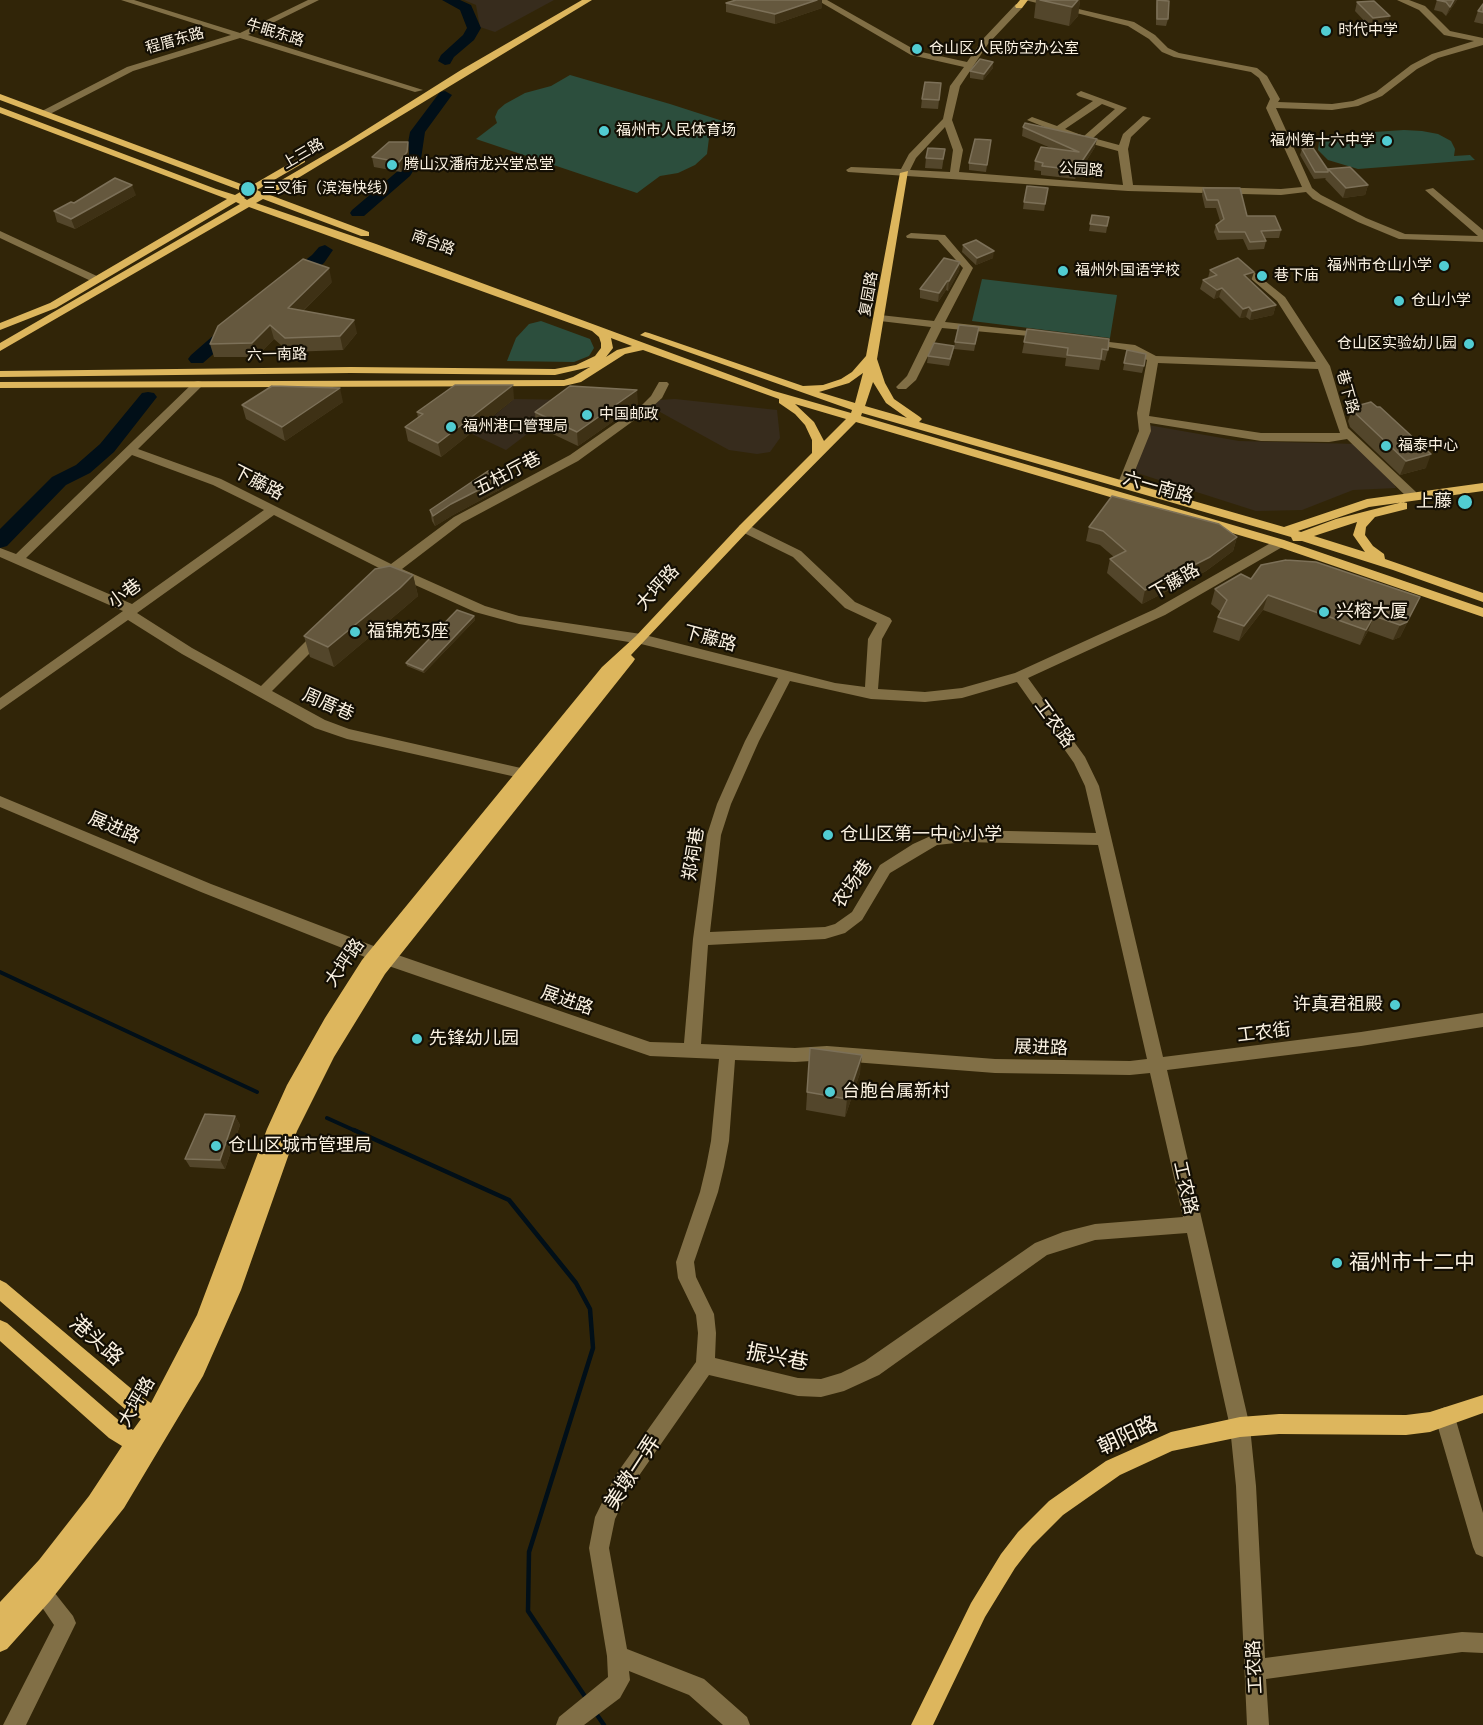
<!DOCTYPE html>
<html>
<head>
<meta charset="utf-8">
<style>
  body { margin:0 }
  canvas { display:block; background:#312508 }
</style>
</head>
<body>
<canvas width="1483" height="1725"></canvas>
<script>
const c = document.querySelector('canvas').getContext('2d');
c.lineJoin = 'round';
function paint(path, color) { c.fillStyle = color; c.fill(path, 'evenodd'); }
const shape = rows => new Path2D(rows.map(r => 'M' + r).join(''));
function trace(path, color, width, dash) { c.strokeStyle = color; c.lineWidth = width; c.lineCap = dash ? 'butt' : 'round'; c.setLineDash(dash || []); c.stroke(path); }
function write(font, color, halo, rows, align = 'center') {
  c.font = font + ' "PT Serif","Noto Sans SC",serif'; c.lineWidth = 4.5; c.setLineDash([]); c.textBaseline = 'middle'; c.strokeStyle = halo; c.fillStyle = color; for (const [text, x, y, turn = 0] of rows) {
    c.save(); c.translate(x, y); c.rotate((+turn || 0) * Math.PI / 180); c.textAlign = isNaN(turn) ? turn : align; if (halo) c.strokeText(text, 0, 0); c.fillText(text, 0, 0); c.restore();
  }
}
paint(shape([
  [464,0,554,0,495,32,480,27,476,5],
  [514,399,572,400,506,450,472,434],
  [675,399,777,410,780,438,770,452,757,454,729,450,651,407,657,400],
  [1148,425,1239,441,1357,444,1389,475,1396,488,1353,490,1302,510,1256,511,1134,472]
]), '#372c1d');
paint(shape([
  [570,75,670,104,732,124,709,138,707,154,695,165,678,173,660,176,637,193,476,139,497,123,495,117,498,110,505,104,525,93,551,86],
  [1404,130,1422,131,1438,134,1451,141,1455,149,1454,156,1470,155,1475,160,1358,169,1328,160,1318,150,1319,142,1329,135],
  [982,279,1117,295,1110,338,972,321],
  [541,321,590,339,594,348,589,356,574,362,507,361,516,338,529,324]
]), '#2c4e3d');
trace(shape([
  [0,972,257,1092],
  [327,1118,358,1132]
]), '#010f18', 4);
trace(shape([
  [354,1130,509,1200,576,1283,590,1309,593,1348,529,1552,528,1611,586,1698],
  [595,1712,604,1725]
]), '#010f18', 4.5);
paint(shape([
  [442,0,460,0,471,5,481,28,474,40,454,57,450,64,445,65,438,61,441,55,463,35,467,28,460,10,442,0],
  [445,91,452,95,425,132,421,159,410,176,364,216,352,216,350,213,352,210,399,170,405,159,410,132,440,92,445,91],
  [325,245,333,250,324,263,294,286,282,286,280,282,282,278,312,255,319,247,325,245],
  [236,320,242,321,245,325,242,329,203,363,191,363,188,359,191,355,230,321,236,320],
  [148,392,154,393,157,397,114,452,90,473,66,485,7,546,0,548,0,529,52,477,76,465,100,444,142,393,148,392]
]), '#010f18');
paint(shape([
  [121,0,134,0,240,33,308,0,319,0,248,35,423,90,415,92,240,38,133,71,48,115,42,115,42,111,127,67,231,35,121,0],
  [817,0,827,0,917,51,967,62,982,40,1016,4,1022,4,1022,8,988,44,960,86,952,120,963,150,959,172,1123,185,1118,151,1074,139,1027,120,1032,117,1057,126,1093,101,1078,96,1076,94,1081,91,1127,108,1093,138,1119,145,1123,134,1143,116,1151,118,1131,137,1128,149,1133,185,1281,189,1302,187,1266,108,1270,99,1259,78,1251,72,1174,57,1162,52,1149,39,1128,26,1025,0,1040,0,1134,22,1155,35,1168,48,1179,53,1257,68,1267,76,1280,99,1278,102,1332,104,1353,101,1376,92,1411,65,1432,54,1474,41,1444,35,1419,10,1397,0,1409,0,1425,6,1450,31,1483,38,1483,45,1438,58,1417,69,1382,96,1358,106,1332,110,1276,108,1312,188,1321,195,1366,218,1405,234,1478,236,1425,190,1433,188,1483,230,1483,242,1399,239,1358,222,1313,199,1306,192,1281,195,1128,191,848,172,846,170,851,167,901,169,909,154,943,119,950,86,964,67,911,55,817,0],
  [1102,104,1115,109,1084,136,1065,129,1102,104],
  [945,127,953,150,950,172,910,170,916,158,945,127],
  [0,231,99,277,100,279,91,281,0,238,0,231],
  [911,233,945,235,973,268,945,322,1047,333,1051,334,1051,338,942,328,916,380,906,389,898,389,896,387,907,376,931,327,880,321,875,318,880,315,934,321,963,268,938,240,907,238,906,236,911,233],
  [1239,260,1285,297,1330,366,1348,428,1416,492,1416,498,1408,498,1347,439,1329,442,1261,441,1150,423,1151,431,1130,483,1124,487,1120,486,1118,483,1139,431,1137,413,1147,360,1132,351,1084,343,1084,339,1135,345,1156,356,1316,362,1277,301,1235,265,1235,261,1239,260],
  [1158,363,1318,369,1340,433,1261,433,1149,416,1158,363],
  [198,381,202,382,202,386,138,449,221,479,391,564,454,517,570,455,643,404,651,396,659,382,667,382,669,384,662,398,651,408,578,461,462,523,402,569,485,606,519,616,641,634,835,683,865,687,868,639,877,623,845,608,793,557,740,531,738,528,740,525,748,525,801,551,855,602,890,618,892,621,882,639,878,689,925,692,962,688,1015,673,1155,609,1276,540,1284,540,1286,543,1284,546,1165,615,1028,678,1085,757,1099,786,1163,1057,1361,1032,1483,1013,1483,1027,1361,1046,1167,1070,1250,1427,1256,1486,1265,1658,1462,1632,1483,1633,1483,1653,1462,1652,1266,1679,1269,1725,1247,1725,1236,1486,1230,1427,1187,1233,1095,1240,1047,1255,879,1375,844,1391,821,1397,798,1396,709,1375,629,1490,615,1519,609,1548,627,1649,704,1679,747,1717,750,1725,723,1725,689,1695,629,1671,630,1680,620,1698,584,1725,556,1725,559,1717,608,1677,607,1656,589,1548,595,1517,615,1476,696,1362,698,1333,696,1315,678,1278,676,1262,700,1192,706,1167,711,1141,719,1059,650,1056,380,963,201,892,0,807,0,796,211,884,392,953,650,1042,684,1043,693,939,707,835,717,804,745,741,778,678,641,644,519,624,475,612,393,575,386,578,381,577,380,574,383,570,274,515,137,613,192,648,261,686,315,632,325,632,327,635,325,638,272,691,325,720,349,729,534,771,539,772,541,776,539,780,534,781,347,739,315,728,182,654,128,620,0,710,0,698,123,611,0,557,0,548,16,554,194,382,198,381],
  [132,455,213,485,264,510,132,604,26,558,132,455],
  [790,681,871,699,925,702,962,698,1017,682,1074,763,1085,786,1096,833,965,830,935,834,913,844,880,865,852,912,835,924,825,927,710,932,721,835,731,804,759,741,790,681],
  [965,842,1098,845,1147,1059,1130,1061,995,1059,827,1046,795,1048,701,1044,708,945,825,939,845,933,862,920,890,873,937,845,965,842],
  [735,1060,795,1062,827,1060,995,1073,1130,1075,1150,1073,1183,1217,1095,1224,1063,1232,1035,1243,865,1361,841,1373,821,1379,798,1378,715,1358,716,1333,714,1314,696,1277,694,1262,718,1192,724,1167,729,1141,735,1060],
  [1445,1407,1452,1410,1455,1417,1483,1513,1483,1557,1476,1554,1473,1547,1435,1417,1438,1410,1445,1407],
  [43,1584,50,1587,73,1616,76,1623,26,1725,3,1725,54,1625,33,1594,36,1587,43,1584]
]), '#816f46');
paint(shape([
  [582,0,592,0,270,195,369,232,369,236,361,236,263,199,256,203,376,244,774,391,851,413,852,410,640,335,645,332,649,333,803,386,823,385,841,379,852,372,866,356,900,173,908,171,877,359,885,383,894,399,920,417,922,419,919,422,1284,527,1367,499,1483,483,1483,491,1369,507,1298,531,1301,532,1336,519,1371,510,1403,502,1407,503,1407,509,1375,517,1366,527,1365,535,1373,546,1384,554,1385,559,1483,593,1483,602,1393,570,1302,541,1293,541,1291,537,862,413,861,416,1284,540,1483,608,1483,617,1276,546,856,422,748,531,631,655,635,659,633,662,385,974,334,1057,297,1131,241,1290,203,1376,124,1508,50,1601,7,1649,0,1652,0,1602,39,1560,89,1496,122,1446,109,1438,0,1341,0,1320,7,1323,123,1424,133,1430,141,1419,126,1410,0,1301,0,1280,6,1283,140,1396,151,1403,197,1315,267,1129,287,1085,325,1018,362,960,602,667,636,636,740,525,812,453,812,440,805,425,795,414,779,403,779,399,643,350,625,354,581,382,564,386,0,388,0,382,564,380,573,377,590,367,555,375,351,373,0,377,0,371,351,367,555,369,576,365,595,356,601,348,601,343,599,337,592,331,249,207,0,351,0,343,240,204,236,202,56,308,0,330,0,323,50,303,227,199,0,113,0,107,216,189,235,195,242,191,0,100,0,94,249,187,299,158,305,158,305,162,257,190,261,192,345,143,461,70,582,0],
  [250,194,254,196,247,200,244,198,250,194],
  [611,338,632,346,617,350,606,357,613,348,611,338],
  [863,373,855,403,819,392,849,383,863,373],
  [873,382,886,403,907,418,865,406,873,382],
  [795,404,846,419,824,441,814,422,795,404],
  [1357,522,1353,535,1365,552,1314,536,1357,522],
  [1020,0,1028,0,1022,8,1016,8,1015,6,1020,0],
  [1483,1395,1483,1413,1430,1432,1406,1435,1279,1434,1240,1437,1172,1451,1120,1475,1063,1515,1032,1546,1015,1568,985,1617,933,1725,911,1725,971,1603,1001,1554,1018,1532,1049,1501,1106,1461,1171,1432,1240,1417,1279,1414,1406,1415,1430,1412,1483,1395]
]), '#ddb65d');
paint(shape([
  [1036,0,1080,0,1078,16,1069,26,1034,18],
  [1157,0,1168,19,1166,26,1156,25,1156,7],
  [1437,0,1457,0,1446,16,1442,12,1434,10],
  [1357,2,1387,26,1370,27,1355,11],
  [726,3,822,8,775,24,726,12],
  [1483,4,1483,24,1474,22,1478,11],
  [993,68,983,80,970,78,970,71],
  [941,83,938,109,921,108,922,99],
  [1023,127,1095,147,1075,179,1041,175,1041,171,1034,170,1035,161,1051,148,1022,136],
  [991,140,986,172,969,170,969,163],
  [408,142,409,152,409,162,401,172,374,167,372,157],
  [945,149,942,169,925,168,926,158],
  [1302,149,1328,170,1368,185,1365,195,1343,198,1325,179,1326,178,1314,179,1300,155],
  [1048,188,1044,211,1023,209,1024,202],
  [1203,188,1247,216,1281,230,1279,238,1264,238,1266,241,1264,249,1248,250,1243,239,1217,240,1214,232,1216,225,1220,221,1216,208,1205,208,1202,195],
  [136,195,75,229,57,222,54,211,74,203],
  [1092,215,1109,217,1106,233,1089,231],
  [963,245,993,258,976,265,962,252],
  [960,262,959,271,948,291,946,290,938,302,920,298,920,289],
  [1210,270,1251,281,1276,305,1273,315,1250,320,1246,317,1240,318,1219,297,1214,299,1200,289,1203,280,1208,278],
  [332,282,303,311,357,333,343,350,289,352,274,339,256,357,214,357,210,344],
  [979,327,974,351,954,349,955,342],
  [1027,329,1108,350,1105,361,1101,360,1099,370,1065,366,1066,358,1022,353],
  [954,346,953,352,949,366,927,363,928,356],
  [1127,350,1144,366,1142,373,1123,370],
  [514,399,441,457,408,441,405,427,418,418,417,412],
  [343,402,285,441,246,419,242,405],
  [638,404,578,446,536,426,535,412],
  [1353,407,1426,468,1400,475,1350,427,1348,421],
  [502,478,503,488,453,515,435,526,432,521,430,510],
  [1089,527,1237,537,1233,551,1206,571,1142,604,1107,573,1110,559,1114,557,1100,545,1086,541],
  [413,575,418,596,404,608,334,667,310,657,304,636],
  [1251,579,1420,597,1400,637,1393,640,1368,631,1360,645,1263,610,1239,641,1213,632,1218,617,1221,612,1211,604,1215,589],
  [474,616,475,620,424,673,407,666,406,663],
  [810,1048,860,1073,845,1117,806,1110],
  [235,1116,240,1125,225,1169,190,1167,185,1159]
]), '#53462b');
paint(shape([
  [817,0,822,0,822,8,775,24,775,14],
  [1078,0,1080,0,1078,16,1069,26,1072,7],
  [1454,0,1457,0,1446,16,1450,7],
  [1390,16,1387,26,1370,27,1373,18],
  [993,62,993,68,983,80,984,74],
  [1097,139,1095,147,1075,179,1076,170],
  [408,142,409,152,409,162,401,172,399,162],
  [132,185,136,195,75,229,71,219],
  [1368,185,1365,195,1343,198,1346,188],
  [994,251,993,258,976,265,977,258],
  [960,262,959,271,948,291,949,281],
  [329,268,332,282,291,322,288,308],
  [1254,272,1251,281,1244,275],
  [947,281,946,290,938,302,939,293],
  [1222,288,1219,297,1214,299,1217,290],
  [1276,305,1273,315,1250,320,1252,311],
  [1249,307,1246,317,1240,318,1243,309],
  [354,320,357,333,343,350,340,336],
  [270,325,274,339,256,357,252,343],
  [513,385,514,399,441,457,438,443],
  [340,388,343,402,285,441,282,427],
  [637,390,638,404,578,446,577,432],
  [1431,454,1426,468,1400,475,1406,461],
  [502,478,503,488,453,515,435,526,433,516,451,504],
  [1237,537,1233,551,1206,571,1142,604,1145,590],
  [413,575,418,596,404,608,334,667,328,647],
  [1268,595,1263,610,1239,641,1244,626],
  [1420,597,1400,637,1393,640,1400,625],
  [474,616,475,620,424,673,423,670],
  [1374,616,1368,631,1360,645,1366,630],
  [862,1055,860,1073,845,1117,847,1099],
  [235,1116,240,1125,225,1169,220,1160]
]), '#3e3115');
const building = shape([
  [736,0,817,0,775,14,726,3,736,0],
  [1040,0,1078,0,1072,7,1040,0],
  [1157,0,1169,1,1168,19,1157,19,1157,0],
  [1437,0,1454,0,1450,7,1446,2,1437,0],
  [1374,1,1390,16,1373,18,1357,2,1374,1],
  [1483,4,1483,12,1478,11,1483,4],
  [980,59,993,62,984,74,970,71,980,59],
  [925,82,941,83,939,100,922,99,925,82],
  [1025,123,1097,139,1076,170,1042,166,1043,163,1035,161,1041,147,1079,152,1023,127,1025,123],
  [975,139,991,140,987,165,969,163,975,139],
  [389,142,408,142,407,152,399,162,372,157,389,142],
  [928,148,945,149,943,159,926,158,928,148],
  [1313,148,1328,170,1328,172,1315,172,1302,149,1313,148],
  [1350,167,1368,185,1346,188,1328,169,1350,167],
  [115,178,132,185,71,219,54,211,71,202,74,203,115,178],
  [1027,186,1048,188,1045,204,1024,202,1027,186],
  [1203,188,1240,188,1247,216,1275,216,1281,230,1261,231,1266,241,1250,242,1245,232,1219,232,1216,225,1224,219,1218,200,1207,200,1203,188],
  [1092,215,1109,217,1107,226,1090,224,1092,215],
  [976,240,994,251,977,258,963,245,976,240],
  [944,258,960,262,949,281,947,281,939,293,920,289,944,258],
  [1238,258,1254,272,1244,275,1276,305,1252,311,1249,307,1243,309,1222,288,1217,290,1203,280,1217,275,1210,270,1238,258],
  [303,259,329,268,288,308,354,320,340,336,285,338,270,325,252,343,210,344,218,326,303,259],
  [959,325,979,327,975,344,955,342,959,325],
  [1027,329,1109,339,1108,350,1102,349,1101,359,1067,355,1068,348,1024,342,1027,329],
  [934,343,954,346,950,359,928,356,934,343],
  [1127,350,1146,354,1144,366,1124,363,1127,350],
  [455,385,513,385,438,443,405,427,423,414,417,412,455,385],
  [272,386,340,388,282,427,242,405,272,386],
  [570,386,637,390,577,432,535,412,570,386],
  [1371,402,1377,407,1380,407,1431,454,1406,461,1355,413,1353,407,1371,402],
  [488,471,502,478,451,504,433,516,430,510,488,471],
  [1112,496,1219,524,1237,537,1210,557,1145,590,1110,559,1126,551,1103,531,1089,527,1112,496],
  [1286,560,1316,562,1420,597,1407,622,1400,625,1374,616,1366,630,1268,595,1244,626,1218,617,1227,600,1215,589,1241,574,1251,579,1261,565,1286,560],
  [390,566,413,575,400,588,328,647,304,636,375,569,390,566],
  [457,610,474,616,423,670,406,663,457,610],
  [810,1048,862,1055,847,1099,807,1092,810,1048],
  [205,1114,235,1116,220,1160,185,1159,205,1114]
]);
paint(building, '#65583e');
trace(building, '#7c7058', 1.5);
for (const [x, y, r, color] of [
  [1326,31,6,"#51ccd2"],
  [917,49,6,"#51ccd2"],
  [604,131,6,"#51ccd2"],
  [1387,141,6,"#51ccd2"],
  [392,165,6,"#51ccd2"],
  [248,189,8,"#51ccd2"],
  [1444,266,6,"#51ccd2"],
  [1063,271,6,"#51ccd2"],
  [1262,276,6,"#51ccd2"],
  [1399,301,6,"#51ccd2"],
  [1469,344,6,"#51ccd2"],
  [587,415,6,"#51ccd2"],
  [451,427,6,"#51ccd2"],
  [1386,446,6,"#51ccd2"],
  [1465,502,8,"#51ccd2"],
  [1324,612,6,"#51ccd2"],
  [355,632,6,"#51ccd2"],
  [828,835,6,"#51ccd2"],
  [1395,1005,6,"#51ccd2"],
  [417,1039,6,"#51ccd2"],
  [830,1092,6,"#51ccd2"],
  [216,1146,6,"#51ccd2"],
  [1337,1263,6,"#51ccd2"]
]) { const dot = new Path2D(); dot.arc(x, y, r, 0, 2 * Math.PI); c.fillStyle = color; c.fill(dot); trace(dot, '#140f04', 2); }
write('15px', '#fbf2e2', '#140f04', [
  ["时代中学",1338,31],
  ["仓山区人民防空办公室",929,49],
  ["福州市人民体育场",616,131],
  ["福州第十六中学",1375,141,"right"],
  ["腾山汉潘府龙兴堂总堂",404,165],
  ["三叉街（滨海快线）",262,189],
  ["福州市仓山小学",1432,266,"right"],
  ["福州外国语学校",1075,271],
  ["巷下庙",1274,276],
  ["仓山小学",1411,301],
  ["仓山区实验幼儿园",1457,344,"right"],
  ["中国邮政",599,415],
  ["福州港口管理局",463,427],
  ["福泰中心",1398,446]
], 'left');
write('15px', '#fbf2e2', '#140f04', [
  ["牛眠东路",275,33,17],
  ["程厝东路",175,41,-16],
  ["上三路",303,154,-30],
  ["公园路",1081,170,3],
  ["南台路",433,243,20],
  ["复园路",869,294,-80],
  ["六一南路",277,355,-1],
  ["巷下路",1347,392,74]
]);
write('18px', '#fbf2e2', '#140f04', [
  ["五柱厅巷",508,474,-28],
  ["下藤路",258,483,27],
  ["六一南路",1158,488,16],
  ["下藤路",1175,582,-30],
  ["大坪路",658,588,-48],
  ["小巷",125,594,-36],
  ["下藤路",710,639,15],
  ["周厝巷",328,705,24],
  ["工农路",1054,724,54],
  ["展进路",114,828,23],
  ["郑祠巷",694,854,-81],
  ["农场巷",853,884,-55],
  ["大坪路",345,963,-55],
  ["展进路",567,1001,19],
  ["工农街",1264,1033,-7],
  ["展进路",1041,1048,2],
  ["工农路",1185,1188,77],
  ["大坪路",137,1402,-60],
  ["工农路",1255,1667,-93]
]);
write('18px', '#fbf2e2', '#140f04', [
  ["上藤",1452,502,"right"],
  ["兴榕大厦",1336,612],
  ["福锦苑3座",367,632],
  ["仓山区第一中心小学",840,835],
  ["许真君祖殿",1383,1005,"right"],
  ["先锋幼儿园",429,1039],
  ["台胞台属新村",842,1092],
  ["仓山区城市管理局",228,1146]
], 'left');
write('21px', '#fbf2e2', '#140f04', [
  ["福州市十二中",1349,1263]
], 'left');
write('21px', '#fbf2e2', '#140f04', [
  ["港头路",96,1341,41],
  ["振兴巷",777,1358,11],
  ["朝阳路",1128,1436,-25],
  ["美墩一弄",633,1473,-57]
]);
</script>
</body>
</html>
